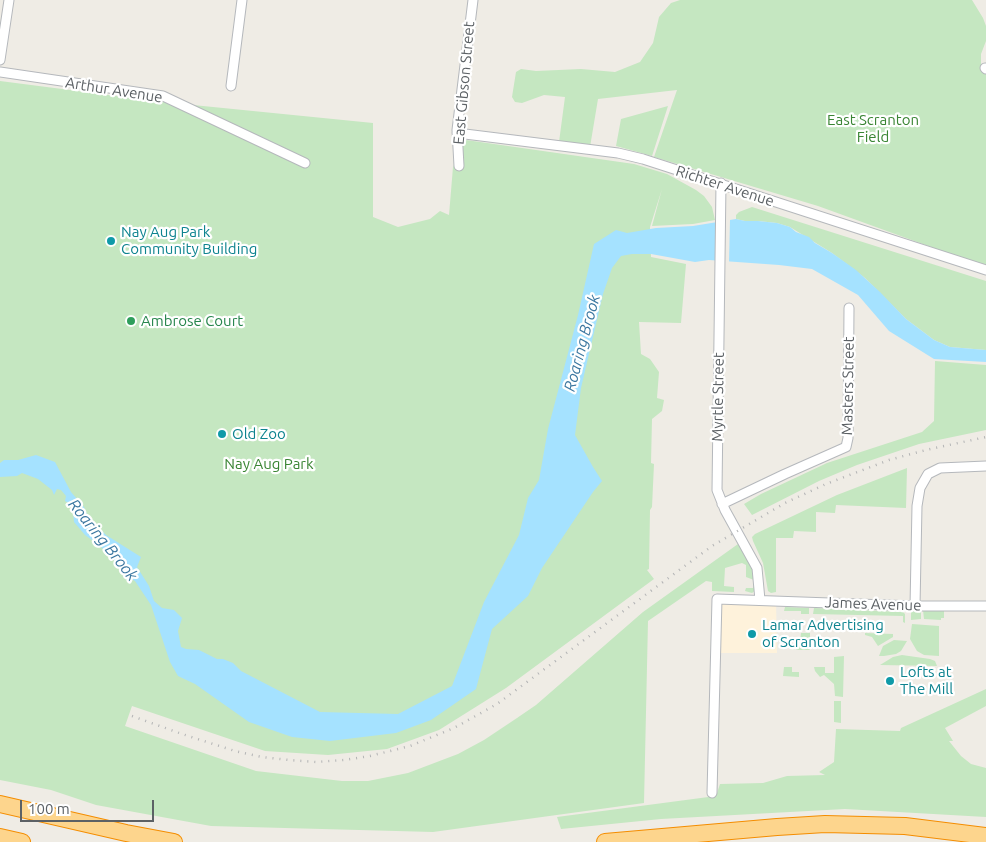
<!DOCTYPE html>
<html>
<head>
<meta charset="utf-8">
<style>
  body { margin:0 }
  #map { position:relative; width:986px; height:842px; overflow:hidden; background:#efece5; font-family:Ubuntu,sans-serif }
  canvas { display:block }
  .scale { position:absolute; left:20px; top:800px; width:134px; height:22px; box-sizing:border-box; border:2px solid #5c6165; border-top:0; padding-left:6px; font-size:15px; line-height:18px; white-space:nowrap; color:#5c6165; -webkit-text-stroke:4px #fff; paint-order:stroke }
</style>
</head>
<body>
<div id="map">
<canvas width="986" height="842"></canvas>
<div class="scale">100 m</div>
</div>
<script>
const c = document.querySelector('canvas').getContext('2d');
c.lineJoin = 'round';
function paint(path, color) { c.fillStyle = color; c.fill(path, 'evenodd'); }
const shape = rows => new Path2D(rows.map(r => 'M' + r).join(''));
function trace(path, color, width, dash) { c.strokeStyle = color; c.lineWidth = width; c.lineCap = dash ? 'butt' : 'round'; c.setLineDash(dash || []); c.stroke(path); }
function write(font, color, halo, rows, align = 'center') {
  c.font = font + ' Ubuntu,sans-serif'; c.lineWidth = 4.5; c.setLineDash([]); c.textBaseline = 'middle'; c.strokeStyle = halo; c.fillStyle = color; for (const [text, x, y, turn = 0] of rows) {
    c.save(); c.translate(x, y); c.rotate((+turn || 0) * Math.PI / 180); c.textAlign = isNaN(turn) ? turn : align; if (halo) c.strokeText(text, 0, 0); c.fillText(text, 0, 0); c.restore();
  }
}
paint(shape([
  [776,601,777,653,720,653,720,602]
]), '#fef2db');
paint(shape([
  [680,0,972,0,983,18,986,26,986,41,981,54,981,69,986,72,986,267,818,206,654,157,677,90,598,99,590,147,559,142,565,97,544,95,522,103,515,102,512,97,516,72,521,69,536,71,581,69,615,72,640,62,653,43,659,17,671,3],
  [0,81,163,102,373,123,373,217,398,227,430,219,440,211,449,215,453,167,466,140,634,164,667,174,696,190,704,196,712,207,715,220,693,224,652,226,662,189,650,227,651,257,686,264,681,323,639,322,641,354,650,359,659,372,657,398,664,400,662,411,652,419,651,463,654,464,652,507,650,510,649,569,647,570,654,579,506,688,439,730,387,749,328,755,265,751,132,706,125,726,256,771,342,781,368,781,408,773,458,754,484,740,517,718,536,705,643,612,738,544,748,559,753,571,756,590,752,593,745,591,746,588,753,588,754,580,746,577,746,565,742,563,725,568,724,586,734,587,734,592,712,591,712,582,706,581,648,621,644,803,433,832,211,826,96,805,51,790,0,780],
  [668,106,652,156,616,146,621,119],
  [752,207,986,281,986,350,950,347,934,340,906,319,865,278,832,253,790,227,777,223,758,221,745,221,736,219,736,215,739,212],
  [935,361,986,365,986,430,919,444,857,465,819,481,752,515,744,504,761,494,827,463,922,432,934,421],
  [907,468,906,508,836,505,835,513,816,512,816,532,794,531,793,538,776,538,776,592,771,593,768,591,763,563,753,541,752,537,755,534,837,495],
  [785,607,809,608,809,614,801,614,801,611,784,611],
  [814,608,903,612,905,614,905,623,903,622,903,616,813,614],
  [911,610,921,610,921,619,911,620],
  [923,610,944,610,944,618,941,618,941,620,924,619],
  [912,624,939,626,939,656,924,655,917,651,910,639],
  [801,633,810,633,810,650,796,650,797,644,800,644],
  [865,633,893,634,893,637,878,646,872,637,865,635],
  [894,640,907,641,901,651,896,654,884,656,879,656,883,646],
  [902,655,930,659,935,661,937,666,880,665,893,657],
  [844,656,843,697,835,696,834,684,824,675,820,677,815,671,814,667,825,667,825,673,834,673,834,657],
  [784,667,792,667,792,672,799,672,799,677,783,676],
  [986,689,986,706,945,728,953,741,949,741,961,756,971,764,986,768,986,817,845,809,661,819,561,829,557,817,716,796,720,784,763,783,787,776,825,775,819,772,834,762,836,729,900,731,901,728],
  [834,701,841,701,841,723,834,722]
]), '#c5e7c1');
paint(shape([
  [736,219,745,221,758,221,777,223,790,227,796,232,809,237,815,243,832,253,856,270,880,292,906,319,934,340,950,347,986,350,986,362,934,359,889,331,858,295,812,269,779,265,709,260,695,262,651,254,632,254,621,256,612,268,603,294,581,388,575,435,593,467,602,481,593,492,542,568,528,596,492,629,476,689,431,720,396,733,330,741,292,737,249,722,195,684,178,676,170,662,151,605,135,581,125,575,114,560,100,546,85,535,74,522,73,511,70,504,65,501,66,496,61,490,57,489,54,495,52,490,38,479,22,473,17,476,0,477,0,463,4,460,18,460,36,455,55,462,71,492,84,507,88,517,106,535,141,557,137,567,149,586,154,601,162,608,174,610,182,618,178,631,181,647,186,649,199,650,217,659,223,659,233,663,241,671,320,712,398,714,452,686,484,602,519,535,528,498,539,480,548,429,578,315,594,244,616,230,627,233,656,228,693,226]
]), '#a5e2ff');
paint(shape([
  [716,219,730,220,729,264,716,263]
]), '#efece5');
const minor = shape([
  [0,60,9,0],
  [985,68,986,69],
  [0,72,163,96,305,163],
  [231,86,242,0],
  [457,133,618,153,643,159,986,270],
  [459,166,457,130,473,0],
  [721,183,717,490,725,510,757,568,760,600],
  [722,504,785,474,846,447,848,438,849,308],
  [915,606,917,506,920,488,928,474,940,468,986,466],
  [712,793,717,599,915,606,986,606]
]);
const motorway = shape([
  [0,804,126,833,174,842],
  [0,837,22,842],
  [605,842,777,827,825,824,905,826,986,836]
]);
trace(minor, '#b5b8bc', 11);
trace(motorway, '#f48d00', 18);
trace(minor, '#fff', 9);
trace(motorway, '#fdd58d', 16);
trace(shape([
  [132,716,182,734,235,751,262,757,289,760,316,762,344,760,370,756,410,746,454,728,497,704,712,546,785,503,826,484,889,460,926,450,986,437]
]), '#b3b4b5', 2.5, [1, 6]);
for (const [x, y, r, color] of [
  [111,241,5,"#0f9aa8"],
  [131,321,5,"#2e9e5b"],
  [222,434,5,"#0f9aa8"],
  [752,634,5,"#0f9aa8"],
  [890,681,5,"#0f9aa8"]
]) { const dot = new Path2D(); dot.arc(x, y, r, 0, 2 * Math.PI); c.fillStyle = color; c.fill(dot); trace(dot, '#fff', 2); }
write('15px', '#5c6165', '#fff', [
  ["East Gibson Street",464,83,-85],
  ["Arthur Avenue",114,90,9],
  ["Richter Avenue",725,186,18],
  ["Masters Street",848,386,-89],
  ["Myrtle Street",718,397,-89],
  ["James Avenue",873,604,2]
]);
write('15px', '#3a8534', '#fff', [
  ["East Scranton",873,120],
  ["Field",873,137],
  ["Nay Aug Park",269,464]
]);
write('15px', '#0d838f', '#fff', [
  ["Nay Aug Park",121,232],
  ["Community Building",121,249],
  ["Old Zoo",232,434],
  ["Lamar Advertising",762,625],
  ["of Scranton",762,642],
  ["Lofts at",900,672],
  ["The Mill",900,689]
], 'left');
write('15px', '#27864d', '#fff', [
  ["Ambrose Court",141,321]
], 'left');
write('italic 16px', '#3b77a0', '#fff', [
  ["Roaring Brook",582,343,-75],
  ["Roaring Brook",103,540,51]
]);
</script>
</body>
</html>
